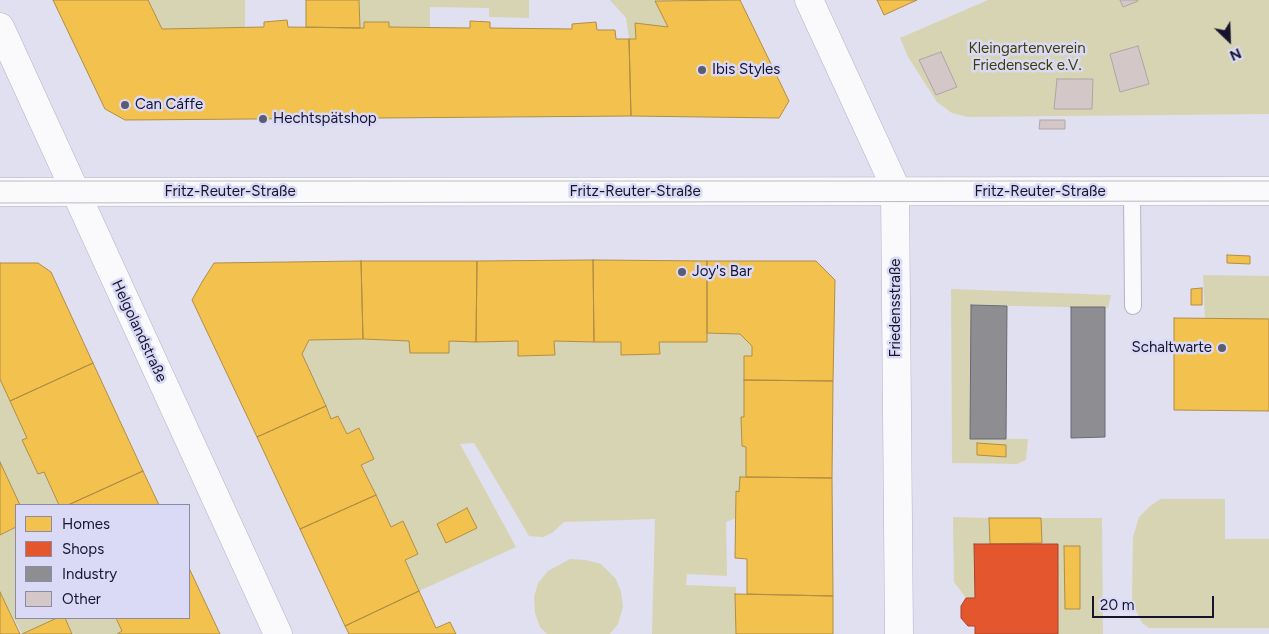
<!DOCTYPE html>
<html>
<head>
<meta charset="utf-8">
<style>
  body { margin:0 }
  #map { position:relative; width:1269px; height:634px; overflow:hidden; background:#e0e0f0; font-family:Figtree,sans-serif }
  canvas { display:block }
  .legend { position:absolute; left:15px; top:504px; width:175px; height:115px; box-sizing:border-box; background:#dadaf6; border:1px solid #8c8ba6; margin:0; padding:6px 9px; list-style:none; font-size:15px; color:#17142d }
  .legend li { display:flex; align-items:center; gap:10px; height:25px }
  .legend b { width:25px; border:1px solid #8c8ba6 }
  .north { position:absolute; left:1204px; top:15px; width:50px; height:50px; -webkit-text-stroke:4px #dadaf6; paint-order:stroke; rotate:156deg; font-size:14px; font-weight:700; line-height:20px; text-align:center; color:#17142d }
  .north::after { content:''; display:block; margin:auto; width:18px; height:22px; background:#17142d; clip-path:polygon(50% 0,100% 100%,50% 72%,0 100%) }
  .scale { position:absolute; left:1092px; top:596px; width:122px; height:22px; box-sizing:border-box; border:2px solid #17142d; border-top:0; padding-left:6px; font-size:15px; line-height:18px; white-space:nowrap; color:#17142d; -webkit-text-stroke:4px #dadaf6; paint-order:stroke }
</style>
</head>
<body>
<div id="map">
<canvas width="1269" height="634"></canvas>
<ul class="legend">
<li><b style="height:14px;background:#f2c14e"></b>Homes</li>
<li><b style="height:14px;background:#e4572e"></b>Shops</li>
<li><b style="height:14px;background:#8d8d92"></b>Industry</li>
<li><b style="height:14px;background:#d4c7c8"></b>Other</li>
</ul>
<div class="north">N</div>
<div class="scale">20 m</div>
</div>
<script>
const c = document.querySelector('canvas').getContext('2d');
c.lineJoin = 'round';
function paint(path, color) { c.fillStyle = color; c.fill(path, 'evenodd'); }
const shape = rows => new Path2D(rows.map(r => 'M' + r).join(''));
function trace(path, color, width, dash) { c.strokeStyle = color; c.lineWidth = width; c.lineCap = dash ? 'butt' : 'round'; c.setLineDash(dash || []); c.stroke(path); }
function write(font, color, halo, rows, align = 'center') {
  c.font = font + ' Figtree,sans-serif'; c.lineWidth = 5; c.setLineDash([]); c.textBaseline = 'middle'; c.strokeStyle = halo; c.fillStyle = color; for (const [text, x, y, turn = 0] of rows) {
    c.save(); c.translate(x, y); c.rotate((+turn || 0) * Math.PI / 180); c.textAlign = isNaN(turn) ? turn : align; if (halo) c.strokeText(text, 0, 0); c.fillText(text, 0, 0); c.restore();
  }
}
paint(shape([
  [148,0,245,0,245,27,162,29],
  [359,0,529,0,529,18,489,17,489,8,430,7,430,28,389,27,364,22,364,28,360,28],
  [610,0,656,0,668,27,635,23,636,39,629,39,626,18],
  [988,0,1269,0,1269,114,968,117,952,113,937,102,908,57,900,38],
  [1203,275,1269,276,1269,319,1205,319],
  [951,289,1111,295,1108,308,971,305,971,439,1028,439,1026,460,1017,464,952,463],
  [707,333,740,334,752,346,752,356,744,356,744,417,741,418,742,446,746,447,746,477,740,477,739,492,737,491,736,518,726,522,727,576,687,574,686,585,736,587,736,634,652,634,655,519,564,522,552,533,543,537,529,536,474,443,460,444,516,547,419,591,405,560,418,554,403,522,391,527,361,465,374,459,359,428,347,434,339,416,331,419,302,354,309,340,383,338,384,340,409,341,410,353,449,353,449,341,518,341,518,356,555,355,554,341,621,342,621,355,660,354,659,342,707,342],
  [0,379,27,438,22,440,38,474,44,472,59,505,20,505,0,462],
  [1161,499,1225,499,1225,539,1269,539,1269,628,1149,628,1142,623,1132,602,1133,537,1139,517,1150,506],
  [953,517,989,518,990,544,974,545,975,598,966,598,954,582],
  [1041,518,1102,518,1103,634,1058,634,1058,544,1042,543],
  [16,527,16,618,57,618,22,634,0,592,0,535],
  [570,559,586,560,601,564,616,579,621,592,623,607,618,624,610,634,547,634,540,627,535,613,534,597,538,583,548,571],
  [65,618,116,618,122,631,117,634,72,634]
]), '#d7d4b4');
const homes = shape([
  [53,0,148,0,162,29,264,27,264,22,287,20,288,27,360,28,364,28,364,22,389,22,389,27,470,28,470,21,490,22,490,28,572,29,572,24,596,22,597,30,615,30,616,39,629,39,631,116,125,120,105,109,53,0],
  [306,0,359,0,360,28,306,27,306,0],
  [740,0,789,101,779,118,631,116,629,39,636,39,635,23,668,27,655,1,740,0],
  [877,0,917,0,884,15,877,0],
  [1227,255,1250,256,1250,264,1227,263,1227,255],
  [593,260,594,342,554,341,555,355,518,356,518,341,476,342,477,261,593,260],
  [593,260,707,261,707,342,659,342,660,354,621,355,621,342,594,342,593,260],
  [361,261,363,339,309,340,302,354,326,406,257,437,192,300,202,282,214,263,361,261],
  [361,261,477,261,476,342,449,341,449,353,410,353,409,341,363,339,361,261],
  [707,261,816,261,835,280,833,381,744,380,744,356,752,356,752,346,740,334,707,333,707,261],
  [0,263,38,263,51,272,93,363,10,401,0,379,0,263],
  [1202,288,1202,305,1191,305,1191,289,1202,288],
  [1174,318,1269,319,1269,411,1174,410,1174,318],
  [93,363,143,471,68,505,59,505,44,472,38,474,22,440,27,438,10,401,93,363],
  [744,380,833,381,832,478,746,477,746,447,742,446,741,417,744,417,744,380],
  [326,406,331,419,338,416,347,434,359,428,374,459,361,465,376,495,300,529,257,437,326,406],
  [977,443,1006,445,1006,457,977,455,977,443],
  [0,462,20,505,16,505,16,527,0,535,0,462],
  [143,471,159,505,68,505,143,471],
  [740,477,832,478,833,596,747,594,747,559,735,558,736,491,739,492,740,477],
  [376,495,391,527,403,521,418,554,405,560,419,591,345,626,300,529,376,495],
  [467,508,477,528,446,543,437,524,467,508],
  [989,518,1041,518,1042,543,990,544,989,518],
  [1064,546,1080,546,1080,609,1065,609,1064,546],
  [189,568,220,634,117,634,122,631,116,618,189,618,189,568],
  [419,591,436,628,450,622,456,634,349,634,345,626,419,591],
  [0,592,20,634,0,634,0,592],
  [735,594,833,596,833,634,736,634,735,594],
  [57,618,65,618,72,634,22,634,57,618]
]);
paint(homes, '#f2c14e');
trace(homes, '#b08d44', 1);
const shops = shape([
  [974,544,1058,544,1058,634,975,634,975,626,968,626,961,618,961,606,966,598,975,598,974,544]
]);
paint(shops, '#e4572e');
trace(shops, '#a6432e', 1);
const industry = shape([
  [971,305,1007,306,1006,439,970,439,971,305],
  [1071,307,1105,307,1105,437,1071,438,1071,307]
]);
paint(industry, '#8d8d92');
trace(industry, '#6a6974', 1);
const building = shape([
  [1120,0,1138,0,1138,1,1123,7,1120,0],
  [1138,46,1149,84,1120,92,1110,54,1138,46],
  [941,52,957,87,936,95,919,60,941,52],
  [1057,79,1093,79,1092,109,1054,109,1057,79],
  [1040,120,1065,120,1065,129,1039,129,1040,120]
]);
paint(building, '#d4c7c8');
trace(building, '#b0a4a5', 1);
const service = shape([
  [1132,192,1133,306]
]);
const minor = shape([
  [809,0,892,180,895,192,899,634],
  [0,27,278,634]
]);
const secondary = shape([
  [0,192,1269,191]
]);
trace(service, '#b3b2c6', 18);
trace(minor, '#b3b2c6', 29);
trace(secondary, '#b3b2c6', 29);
trace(service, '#fafafd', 16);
trace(minor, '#fafafd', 28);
trace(secondary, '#fafafd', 28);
trace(shape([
  [0,181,1269,181],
  [0,203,1269,201]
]), '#bbbbc0', 1);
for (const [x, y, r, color] of [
  [702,70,5,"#5d5b71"],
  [125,105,5,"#5d5b71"],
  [263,119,5,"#5d5b71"],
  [682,272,5,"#5d5b71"],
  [1222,348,5,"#5d5b71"]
]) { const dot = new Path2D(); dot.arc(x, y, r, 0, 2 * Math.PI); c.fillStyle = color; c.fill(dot); trace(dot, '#dadaf6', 2); }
write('15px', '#403d05', '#dadaf6', [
  ["Kleingartenverein",1027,49],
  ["Friedenseck e.V.",1027,66]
]);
write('15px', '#17142d', '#dadaf6', [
  ["Ibis Styles",712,70],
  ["Can Cáffe",135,105],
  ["Hechtspätshop",273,119],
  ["Joy's Bar",692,272],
  ["Schaltwarte",1212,348,"right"]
], 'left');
write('15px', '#17142d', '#dadaf6', [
  ["Fritz-Reuter-Straße",230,192],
  ["Fritz-Reuter-Straße",635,192],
  ["Fritz-Reuter-Straße",1040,192],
  ["Friedensstraße",896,308,-90],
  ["Helgolandstraße",139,331,65]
]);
</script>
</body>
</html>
